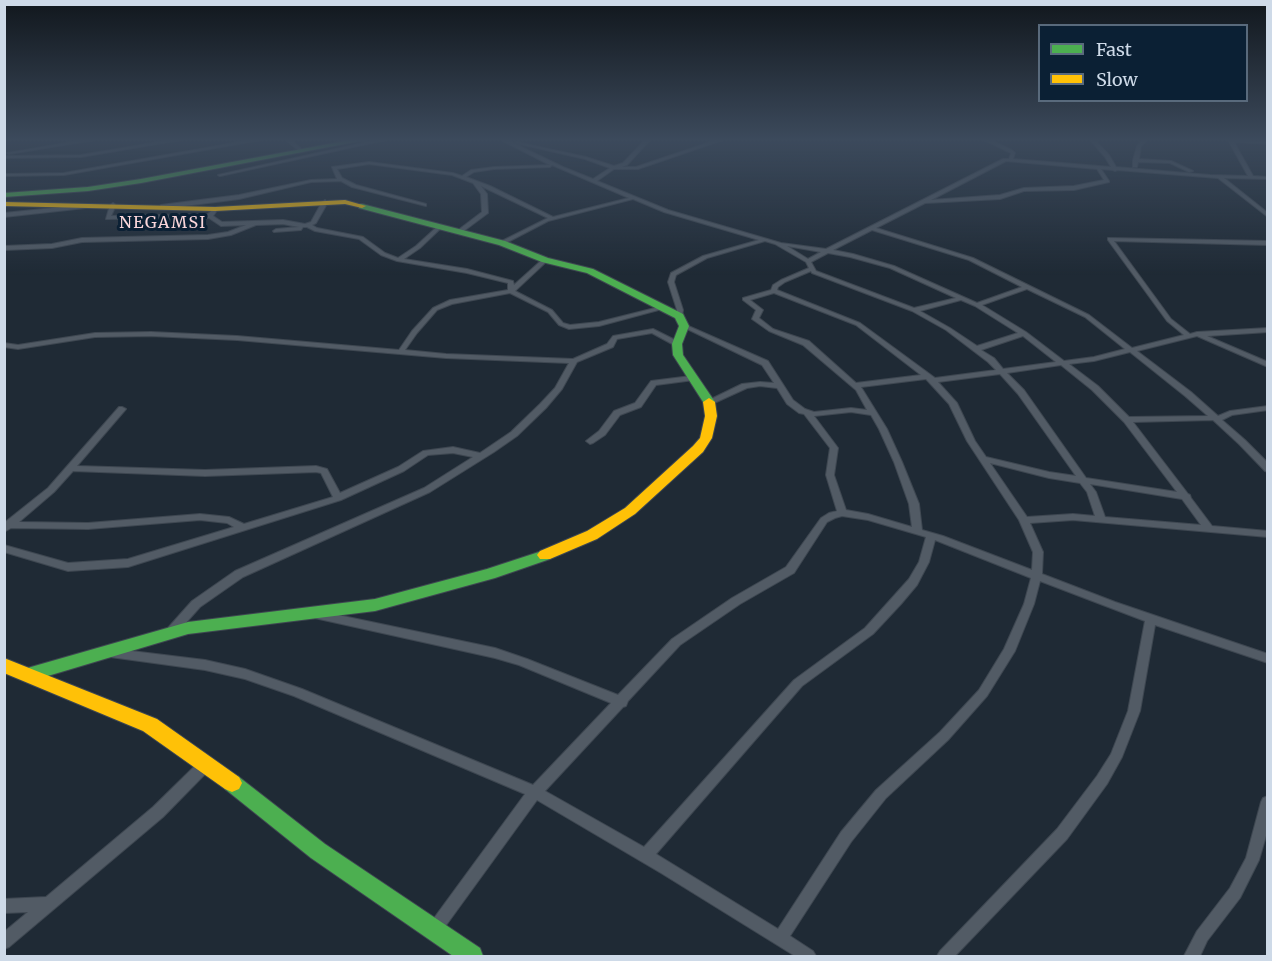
<!DOCTYPE html>
<html>
<head>
<meta charset="utf-8">
<style>
  body { margin:0 }
  #map { position:relative; width:1272px; height:961px; overflow:hidden; background:#1f2a35; font-family:Merriweather,serif }
  canvas { display:block }
  .frame { position:absolute; inset:0; border:6px solid #cedae8; pointer-events:none }
  .legend { position:absolute; left:1038px; top:24px; width:210px; height:78px; box-sizing:border-box; background:#0b2034; border:2px solid #596a7c; margin:0; padding:8px 10px; list-style:none; font-size:18px; color:#cedae8 }
  .legend li { display:flex; align-items:center; gap:12px; height:30px }
  .legend b { width:30px; border:2px solid #596a7c }
</style>
</head>
<body>
<div id="map">
<canvas width="1272" height="961"></canvas>
<div class="frame"></div>
<ul class="legend">
<li><b style="height:8px;background:#4caf50"></b>Fast</li>
<li><b style="height:8px;background:#ffc107"></b>Slow</li>
</ul>
</div>
<script>
const c = document.querySelector('canvas').getContext('2d');
c.lineJoin = 'round';
const shape = rows => new Path2D(rows.map(r => 'M' + r).join(''));
function trace(path, color, width, dash) { c.strokeStyle = color; c.lineWidth = width; c.lineCap = dash ? 'butt' : 'round'; c.setLineDash(dash || []); c.stroke(path); }
function paint(path, color) { c.fillStyle = color; c.fill(path, 'evenodd'); }
function write(font, color, halo, rows, align = 'center') {
  c.font = font + ' Merriweather,serif'; c.lineWidth = 6; c.setLineDash([]); c.textBaseline = 'middle'; c.strokeStyle = halo; c.fillStyle = color; for (const [text, x, y, turn = 0] of rows) {
    c.save(); c.translate(x, y); c.rotate((+turn || 0) * Math.PI / 180); c.textAlign = isNaN(turn) ? turn : align; if (halo) c.strokeText(text, 0, 0); c.fillText(text, 0, 0); c.restore();
  }
}
const street = shape([
  [83,140,95,140,9,154,7,153,83,140],
  [169,140,181,140,81,157,4,158,4,156,81,155,169,140],
  [250,140,261,140,64,175,4,176,4,174,64,173,250,140],
  [286,140,291,140,304,151,300,152,286,140],
  [376,140,386,140,220,176,218,175,376,140],
  [501,140,507,140,563,167,593,179,610,168,585,159,515,143,517,142,586,157,614,166,623,163,645,140,650,140,627,165,622,167,636,167,716,140,723,140,638,169,614,169,597,181,668,210,781,243,826,249,1003,159,1009,159,1011,153,984,140,990,140,1012,150,1015,153,1013,159,1111,167,1105,157,1090,140,1095,140,1109,155,1116,167,1210,175,1248,176,1228,140,1268,142,1268,144,1234,142,1253,176,1268,177,1268,179,1224,178,1268,213,1268,217,1218,178,1117,170,1115,171,1113,170,1101,169,1109,181,1109,182,1074,190,1024,191,1000,199,925,203,876,228,973,258,1089,315,1132,348,1184,335,1167,321,1108,240,1108,238,1268,241,1268,245,1114,241,1171,319,1190,334,1197,332,1268,328,1268,332,1207,336,1268,362,1268,367,1197,336,1137,351,1191,392,1218,416,1230,411,1268,406,1268,410,1232,415,1222,420,1245,440,1268,463,1268,472,1265,471,1239,444,1213,420,1133,422,1188,494,1190,495,1191,498,1212,526,1268,531,1268,537,1073,520,1030,523,1043,552,1042,574,1115,602,1268,654,1268,663,1155,625,1140,711,1122,757,1107,784,1067,839,955,956,937,956,940,951,1057,829,1097,776,1111,754,1128,711,1145,621,1040,581,1034,604,1015,651,987,696,948,740,886,798,851,842,790,936,813,951,816,956,795,956,661,873,537,800,439,935,434,938,429,935,426,930,429,925,525,794,294,696,245,679,205,670,103,656,101,653,103,650,107,648,205,660,245,669,302,689,533,785,611,703,519,665,495,658,319,619,315,618,314,615,315,612,319,611,495,648,527,659,618,695,672,639,732,598,786,567,821,518,829,513,837,511,826,475,830,448,804,414,799,413,787,404,777,388,760,386,747,388,712,404,706,404,705,402,742,384,760,382,774,383,762,365,681,326,684,324,686,325,768,361,793,400,805,409,814,412,851,408,867,410,856,390,803,345,769,331,752,319,756,310,743,300,743,298,771,290,773,285,781,280,809,268,806,262,775,244,765,241,707,258,676,275,674,282,683,310,682,316,679,318,676,316,677,310,668,282,671,273,703,256,759,240,664,212,633,199,548,221,502,245,499,243,500,242,548,218,481,186,487,194,488,213,461,233,457,233,457,231,482,212,481,194,473,183,452,175,369,164,337,169,342,178,356,185,426,204,426,206,352,187,341,181,311,182,239,199,161,209,158,207,161,205,239,195,311,180,337,179,332,167,369,162,453,173,462,176,471,170,494,167,550,165,501,140],
  [1006,161,1097,169,1104,180,1074,186,1024,188,1000,195,931,200,1006,161],
  [552,165,629,198,553,217,490,186,466,177,474,172,494,169,550,167,552,165],
  [872,230,969,260,1022,287,977,303,894,266,853,254,833,250,872,230],
  [787,246,821,252,808,259,787,246],
  [828,253,850,257,890,268,956,298,914,308,816,271,811,262,828,253],
  [811,271,812,273,912,311,946,330,988,362,996,370,935,378,860,323,777,290,778,287,785,282,811,271],
  [1027,289,1085,317,1125,349,1094,357,1064,361,1026,332,982,305,1027,289],
  [774,293,856,325,921,375,856,383,809,341,773,329,759,318,763,310,750,300,774,293],
  [961,300,975,306,1018,333,977,346,950,328,920,311,961,300],
  [1023,336,1056,362,1003,369,994,358,981,350,1023,336],
  [1130,352,1185,396,1208,416,1129,417,1098,386,1069,364,1094,361,1130,352],
  [1061,365,1092,390,1124,422,1177,492,1086,478,1024,390,1007,373,1061,365],
  [1000,374,1018,394,1076,476,1049,472,986,457,975,441,957,403,938,382,1000,374],
  [926,379,949,404,967,441,1019,520,1033,552,1032,570,943,536,922,530,919,504,902,462,887,429,861,387,926,379],
  [851,412,871,415,879,429,894,462,909,504,912,527,868,514,846,510,834,475,838,448,814,416,851,412],
  [990,463,1049,478,1080,483,1087,492,1095,516,1073,514,1027,517,990,463],
  [1090,484,1182,499,1201,525,1105,517,1096,492,1090,484],
  [842,516,868,520,926,537,919,562,909,579,865,628,794,680,644,847,545,791,623,707,626,706,628,701,680,645,740,604,794,573,827,522,835,518,842,516],
  [935,540,1031,578,1024,604,1004,649,979,690,940,732,876,790,841,832,778,929,656,854,802,686,873,634,901,604,917,585,929,562,935,540],
  [1142,140,1147,140,1141,146,1139,159,1171,161,1193,171,1189,172,1170,163,1138,162,1137,167,1133,167,1133,160,1137,146,1142,140],
  [325,200,328,202,316,223,312,225,317,228,363,237,385,253,398,258,416,246,439,225,442,227,441,228,420,248,404,259,467,269,513,281,514,285,543,259,547,259,547,261,515,291,552,310,563,323,570,325,599,322,663,306,666,308,599,326,569,329,559,325,548,312,510,293,452,304,437,310,417,333,405,350,446,354,573,359,607,344,613,336,653,329,681,343,677,345,674,345,652,333,617,339,613,347,577,362,562,389,546,408,517,436,494,452,430,492,243,577,200,607,175,635,171,636,167,635,165,632,167,629,192,601,235,571,424,488,473,457,453,453,428,455,404,471,341,500,128,567,68,571,4,552,4,545,68,563,128,559,234,527,227,523,200,520,88,529,11,528,4,532,4,523,48,488,119,407,122,407,126,409,77,466,205,470,316,466,327,469,340,493,398,467,423,451,453,447,480,453,511,432,540,404,555,388,569,363,446,358,237,340,151,336,95,337,18,349,4,347,4,343,18,345,95,333,151,332,237,336,399,350,412,331,433,308,450,300,508,290,508,283,467,273,397,261,381,255,359,239,315,231,307,227,303,227,301,230,274,232,273,231,276,229,299,227,283,224,256,225,231,235,208,239,82,242,52,248,4,250,4,246,52,244,82,238,208,235,228,232,246,225,221,226,209,218,106,219,110,205,113,203,116,205,111,216,208,214,215,207,218,209,213,216,222,222,283,220,305,224,311,222,322,202,325,200],
  [73,471,205,476,316,472,321,473,333,497,244,524,229,517,200,514,88,523,19,522,54,492,73,471],
  [92,204,95,206,94,207,4,217,4,213,92,204],
  [691,376,694,376,694,380,656,385,641,407,620,415,605,435,593,443,590,444,586,441,599,431,614,411,635,403,651,381,691,376],
  [207,757,212,759,213,763,212,767,163,817,9,947,4,949,4,932,28,912,4,913,4,899,46,897,153,807,202,759,207,757],
  [1268,796,1268,829,1259,860,1240,898,1207,941,1200,956,1184,956,1197,931,1230,888,1246,858,1261,802,1263,798,1268,796]
]);
const fast = shape([
  [350,140,365,140,141,183,88,191,4,197,4,193,88,187,141,179,350,140],
  [362,204,505,241,548,258,593,269,683,314,689,326,682,344,683,355,715,402,709,406,705,405,673,355,672,344,679,326,675,318,587,273,542,262,499,245,359,208,359,204,362,204],
  [545,550,550,551,553,555,550,559,495,578,375,611,188,634,31,681,25,679,22,674,25,669,31,667,188,622,375,599,487,569,545,550],
  [232,774,239,777,325,844,480,948,483,956,453,956,311,858,225,789,222,783,225,777,232,774]
]);
const slow = shape([
  [345,200,366,206,362,208,345,204,215,211,4,206,4,202,215,207,345,200],
  [709,398,715,402,717,416,712,438,703,452,635,514,597,539,550,559,540,559,537,555,540,551,587,531,625,508,693,446,700,438,705,416,703,402,709,398],
  [4,658,157,719,239,777,242,783,239,789,232,792,225,789,143,731,4,673,4,658]
]);
trace(street, '#3e4751', 2);
trace(fast, '#3e4751', 2);
trace(slow, '#3e4751', 2);
paint(street, '#525b65');
paint(fast, '#4caf50');
paint(slow, '#ffc107');
const sky = c.createLinearGradient(0, 0, 0, 275);
sky.addColorStop(0, '#11171d');
sky.addColorStop(0.51, '#3c4a5c');
sky.addColorStop(1, '#3c4a5c00');
c.fillStyle = sky;
c.fillRect(0, 0, 1272, 275);
c.letterSpacing = '1.5px';
write('16px', '#fad6da', '#0b2034', [
  ["NEGAMSI",163,223]
]);
c.letterSpacing = '0px';
</script>
</body>
</html>
